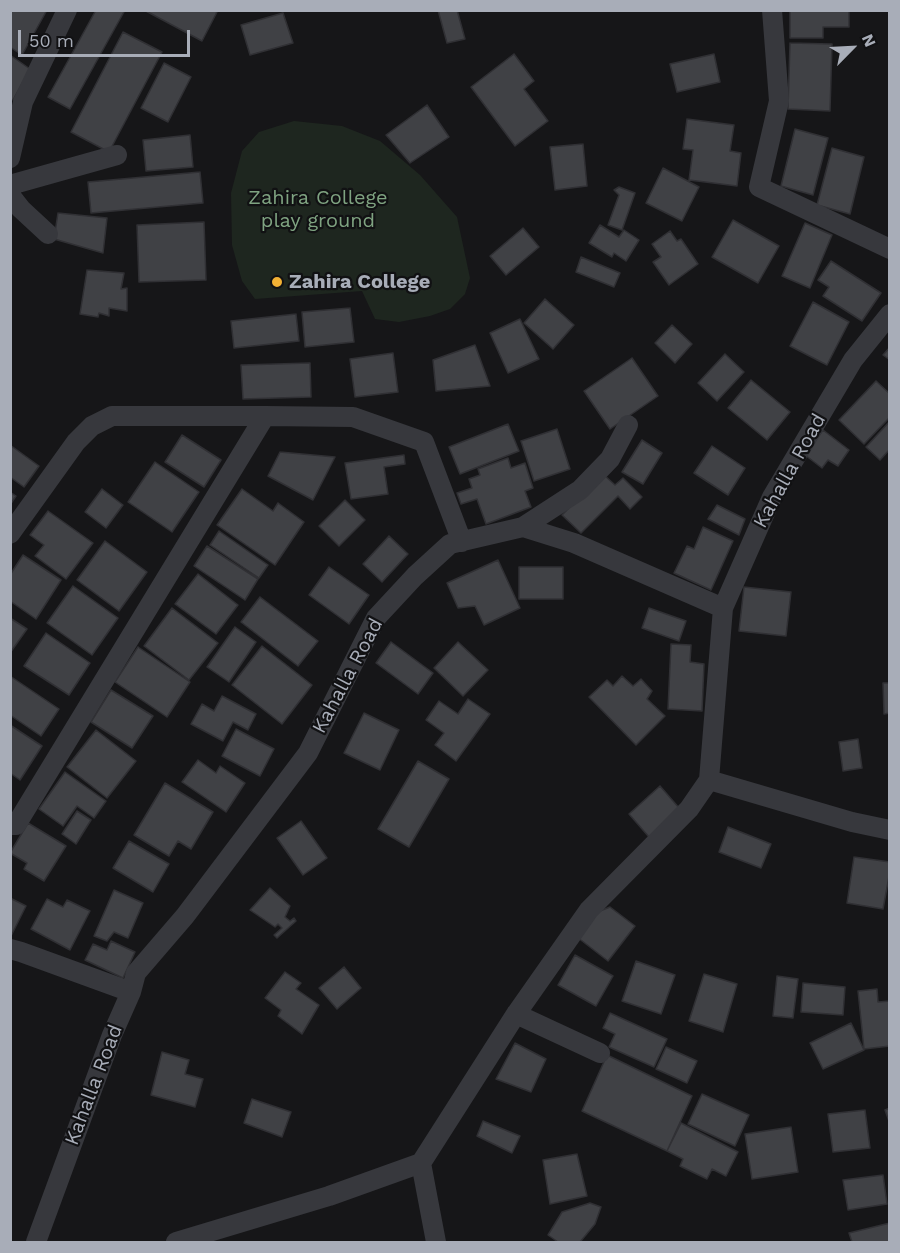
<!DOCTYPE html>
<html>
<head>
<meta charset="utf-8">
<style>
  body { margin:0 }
  #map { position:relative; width:900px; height:1253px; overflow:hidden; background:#161618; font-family:"Work Sans",sans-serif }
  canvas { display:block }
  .frame { position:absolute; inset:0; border:12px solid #a8adb8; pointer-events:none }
  .north { position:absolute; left:822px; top:18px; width:60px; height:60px; -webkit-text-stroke:4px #111113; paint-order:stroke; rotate:66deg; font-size:16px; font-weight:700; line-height:24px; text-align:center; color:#a8adb8 }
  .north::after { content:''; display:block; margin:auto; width:21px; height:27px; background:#a8adb8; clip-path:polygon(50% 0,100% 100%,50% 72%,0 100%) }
  .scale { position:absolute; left:18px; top:30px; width:172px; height:27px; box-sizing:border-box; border:3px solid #a8adb8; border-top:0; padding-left:8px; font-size:18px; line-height:21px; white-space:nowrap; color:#a8adb8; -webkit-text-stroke:4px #111113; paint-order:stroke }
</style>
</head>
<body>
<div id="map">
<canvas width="900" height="1253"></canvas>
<div class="frame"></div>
<div class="north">N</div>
<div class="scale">50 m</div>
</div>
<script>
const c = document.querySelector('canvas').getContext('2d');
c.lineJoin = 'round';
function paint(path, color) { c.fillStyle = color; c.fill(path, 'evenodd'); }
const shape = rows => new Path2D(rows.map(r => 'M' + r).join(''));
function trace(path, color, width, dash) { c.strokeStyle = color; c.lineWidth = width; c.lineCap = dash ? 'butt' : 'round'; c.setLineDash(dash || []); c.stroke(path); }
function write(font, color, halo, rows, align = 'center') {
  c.font = font + ' "Work Sans",sans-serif'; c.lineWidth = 4.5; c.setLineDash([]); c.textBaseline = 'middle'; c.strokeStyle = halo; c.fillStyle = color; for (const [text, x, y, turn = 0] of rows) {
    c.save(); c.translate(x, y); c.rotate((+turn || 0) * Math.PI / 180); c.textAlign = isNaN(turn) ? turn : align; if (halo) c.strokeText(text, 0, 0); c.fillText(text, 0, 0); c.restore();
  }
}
paint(shape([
  [294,121,342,126,380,141,420,175,457,217,470,278,465,294,450,309,430,316,399,322,375,319,362,291,255,299,242,281,232,245,231,193,242,151,259,132]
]), '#1e261f');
const building = shape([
  [10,10,47,10,22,55,10,47,10,10],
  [96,10,125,10,70,109,48,97,96,10],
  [144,10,213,10,217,12,202,41,144,10],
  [438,10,457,10,465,39,447,43,438,10],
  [790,10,849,10,849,27,823,27,823,38,790,38,790,10],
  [283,13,293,43,250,55,241,25,283,13],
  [123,32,162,52,109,152,71,132,123,32],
  [790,43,832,44,830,111,788,109,790,43],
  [514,54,534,81,524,89,548,121,515,146,471,87,514,54],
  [714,54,720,82,677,92,670,64,714,54],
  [10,55,30,69,13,100,10,98,10,55],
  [164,63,191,77,168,122,141,108,164,63],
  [427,105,449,137,410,163,386,135,427,105],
  [687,119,734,125,730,151,741,153,737,186,689,180,693,150,683,149,687,119],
  [795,129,828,138,813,195,781,186,795,129],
  [190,135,193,167,146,171,143,140,190,135],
  [583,144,587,186,555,190,550,147,583,144],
  [832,148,864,157,850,214,817,205,832,148],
  [663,168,699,187,682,221,646,203,663,168],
  [200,172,203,203,91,213,88,182,200,172],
  [619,187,635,193,622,230,608,225,619,195,614,190,619,187],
  [58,213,107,218,103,253,54,239,58,213],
  [733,220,779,246,758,283,712,257,733,220],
  [204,222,206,280,139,282,137,225,204,222],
  [805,223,832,235,810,288,782,276,805,223],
  [600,225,619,237,624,230,639,240,626,261,614,253,612,257,589,243,600,225],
  [523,228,539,247,506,275,490,256,523,228],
  [670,231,677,241,681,239,698,264,669,285,653,262,661,257,652,244,670,231],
  [581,257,620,273,614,287,576,272,581,257],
  [831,261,881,293,862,321,823,296,829,287,818,280,831,261],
  [87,270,124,273,121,289,127,288,127,311,109,308,109,316,99,313,98,317,80,314,87,270],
  [545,299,574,325,553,349,524,323,545,299],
  [813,302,849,322,827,365,790,346,813,302],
  [350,308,354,342,305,347,302,312,350,308],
  [296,314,299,341,234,348,231,321,296,314],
  [520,319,539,359,508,373,490,333,520,319],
  [672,325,692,344,675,363,655,343,672,325],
  [475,345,490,386,436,391,433,360,475,345],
  [890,347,890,360,883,355,890,347],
  [393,353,398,392,355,397,350,359,393,353],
  [725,354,744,372,717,401,698,383,725,354],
  [632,358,658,396,610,429,584,391,632,358],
  [310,363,311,397,243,399,241,365,310,363],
  [751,380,790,412,767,440,728,408,751,380],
  [876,381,890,394,890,417,864,444,839,420,876,381],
  [890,421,890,449,880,460,866,447,890,421],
  [508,424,519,451,460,474,449,447,508,424],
  [557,429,570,469,534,481,521,441,557,429],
  [823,430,849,450,838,466,828,460,822,468,805,455,823,430],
  [182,435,221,460,204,487,165,462,182,435],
  [642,440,662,453,643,484,622,472,642,440],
  [10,445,39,466,24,487,10,477,10,445],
  [712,446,745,468,728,495,694,473,712,446],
  [280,452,335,457,313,500,268,476,280,452],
  [404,455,405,464,384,467,388,494,351,499,345,463,404,455],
  [508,458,511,468,525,463,533,488,525,491,531,507,486,524,477,499,461,504,457,493,472,488,469,479,480,475,478,469,508,458],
  [155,462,199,492,172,532,128,502,155,462],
  [603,474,615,485,623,478,642,497,630,509,618,496,581,533,562,515,603,474],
  [102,489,123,505,106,528,85,512,102,489],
  [242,489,273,511,278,503,304,522,275,565,217,525,242,489],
  [10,492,16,496,10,505,10,492],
  [345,500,365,520,339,546,319,526,345,500],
  [717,505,745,519,739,535,708,519,717,505],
  [48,511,93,543,66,579,35,556,44,545,30,535,48,511],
  [703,527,733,541,711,590,674,573,687,546,694,549,703,527],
  [219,531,268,565,259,578,210,545,219,531],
  [389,536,408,554,382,582,363,564,389,536],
  [105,541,147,572,119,611,77,580,105,541],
  [207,546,258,579,245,600,194,566,207,546],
  [23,555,61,580,36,619,10,601,10,575,23,555],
  [498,560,520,608,484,625,475,606,458,608,447,583,498,560],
  [329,567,369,595,349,624,309,595,329,567],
  [519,567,563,567,563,599,519,599,519,567],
  [198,574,238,605,216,634,175,604,198,574],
  [73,586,118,618,92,655,47,623,73,586],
  [744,587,791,592,786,636,739,631,744,587],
  [260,597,318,641,298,666,241,622,260,597],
  [172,608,218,643,189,680,144,646,172,608],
  [649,608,686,621,679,641,642,628,649,608],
  [10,618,27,629,10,653,10,618],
  [235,627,256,642,229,682,207,667,235,627],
  [46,633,90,663,69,695,24,666,46,633],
  [391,642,433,673,418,694,376,663,391,642],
  [458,642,488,670,463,696,434,668,458,642],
  [671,644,691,645,690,662,704,664,702,711,668,709,671,644],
  [262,646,312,685,282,724,232,685,262,646],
  [138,647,190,682,167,717,115,682,138,647],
  [10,676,59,709,41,736,10,715,10,676],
  [622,676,633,686,641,679,652,691,647,699,665,716,636,745,589,697,607,680,613,686,622,676],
  [883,683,890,683,890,713,884,714,883,683],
  [111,690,153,716,132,748,91,722,111,690],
  [222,696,256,714,248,730,233,722,223,741,191,724,202,704,214,711,222,696],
  [468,699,490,714,456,761,435,745,444,733,426,720,439,701,458,714,468,699],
  [364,713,399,730,380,770,344,753,364,713],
  [10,725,42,746,20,780,10,773,10,725],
  [236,729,274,749,260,776,222,756,236,729],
  [96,730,136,761,107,798,67,767,96,730],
  [858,739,862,768,843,771,839,742,858,739],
  [198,760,216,773,220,766,245,783,226,812,182,782,198,760],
  [418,761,449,779,409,847,378,829,418,761],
  [65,772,106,801,94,818,77,806,63,826,39,809,65,772],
  [165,783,213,812,191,849,178,841,169,856,134,835,165,783],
  [660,786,680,809,649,837,629,814,660,786],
  [77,811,91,820,76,844,62,834,77,811],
  [301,821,327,858,303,875,277,838,301,821],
  [28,823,66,846,44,881,24,869,27,863,10,853,28,823],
  [728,827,771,844,761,868,719,852,728,827],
  [129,841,169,864,153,892,113,868,129,841],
  [854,857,890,862,890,871,883,909,847,903,854,857],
  [270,888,290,906,285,917,290,921,294,918,296,921,277,938,274,935,282,928,278,924,275,927,250,910,270,888],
  [114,890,143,903,128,938,114,932,107,941,94,936,114,890],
  [10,898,26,906,10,938,10,898],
  [47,899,63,907,67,900,90,911,70,950,31,929,47,899],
  [610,907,635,926,608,961,577,937,595,913,610,907],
  [111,941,135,952,123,978,85,960,93,944,107,950,111,941],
  [575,955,613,976,596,1006,558,985,575,955],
  [636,961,675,975,661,1014,622,1001,636,961],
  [344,967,361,988,337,1009,319,988,344,967],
  [285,972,301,983,296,989,319,1005,302,1034,278,1016,281,1010,265,998,285,972],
  [704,974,737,984,723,1032,689,1021,704,974],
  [777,976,798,979,793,1018,773,1016,777,976],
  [803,983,845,987,843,1015,801,1012,803,983],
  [877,989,878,1002,890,1001,890,1046,864,1049,858,991,877,989],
  [610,1013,667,1039,654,1067,609,1047,615,1034,603,1028,610,1013],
  [851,1023,864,1050,823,1069,810,1043,851,1023],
  [515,1043,546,1059,531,1092,496,1079,515,1043],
  [666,1047,697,1061,687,1083,656,1069,666,1047],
  [162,1052,189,1060,185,1074,203,1079,195,1107,151,1095,162,1052],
  [607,1055,692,1096,667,1151,582,1111,607,1055],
  [702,1094,749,1115,735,1146,688,1124,702,1094],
  [252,1099,291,1112,282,1137,244,1123,252,1099],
  [890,1108,890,1124,885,1110,890,1108],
  [865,1110,870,1148,833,1152,828,1114,865,1110],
  [483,1121,520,1136,512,1153,477,1136,483,1121],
  [681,1123,738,1152,726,1176,712,1169,707,1179,680,1166,683,1159,667,1151,681,1123],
  [791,1127,798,1172,752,1179,745,1134,791,1127],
  [577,1154,587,1196,550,1204,543,1160,577,1154],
  [883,1175,887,1204,848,1210,843,1180,883,1175],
  [590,1203,601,1207,595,1224,580,1242,558,1242,548,1235,562,1212,590,1203],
  [890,1223,890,1242,852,1242,849,1233,890,1223]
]);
paint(building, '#404145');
trace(building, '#303034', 1.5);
trace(shape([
  [772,10,779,101,759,187,890,249],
  [10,158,23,102,67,10],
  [10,185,117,155],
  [10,195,21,209,48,234],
  [265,416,353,417,424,442,462,542],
  [523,527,580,490,610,459,628,425],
  [10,534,76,442,92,426,112,416,265,416,16,825,10,825],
  [709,780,852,822,890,830],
  [10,949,21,952,131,992],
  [516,1014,600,1053],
  [421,1163,436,1242],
  [36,1242,112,1035,131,992,136,973,185,916,308,753,376,618,415,576,450,544,523,527,574,543,723,608,772,497,853,360,890,314],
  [176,1242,329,1196,421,1163,516,1014,589,910,689,809,709,780,723,608]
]), '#37383d', 20);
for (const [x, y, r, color] of [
  [277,282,6,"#f2b134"]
]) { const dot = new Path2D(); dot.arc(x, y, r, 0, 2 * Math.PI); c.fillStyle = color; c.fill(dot); trace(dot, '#111113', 2); }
write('20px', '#7fa381', '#111113', [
  ["Zahira College",318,198],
  ["play ground",318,221]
]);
write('bold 20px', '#a8adb8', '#111113', [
  ["Zahira College",289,282]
], 'left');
write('20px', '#a8adb8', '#111113', [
  ["Kahalla Road",790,471,-61],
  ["Kahalla Road",348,676,-62],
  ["Kahalla Road",94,1085,-69]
]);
</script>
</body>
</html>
